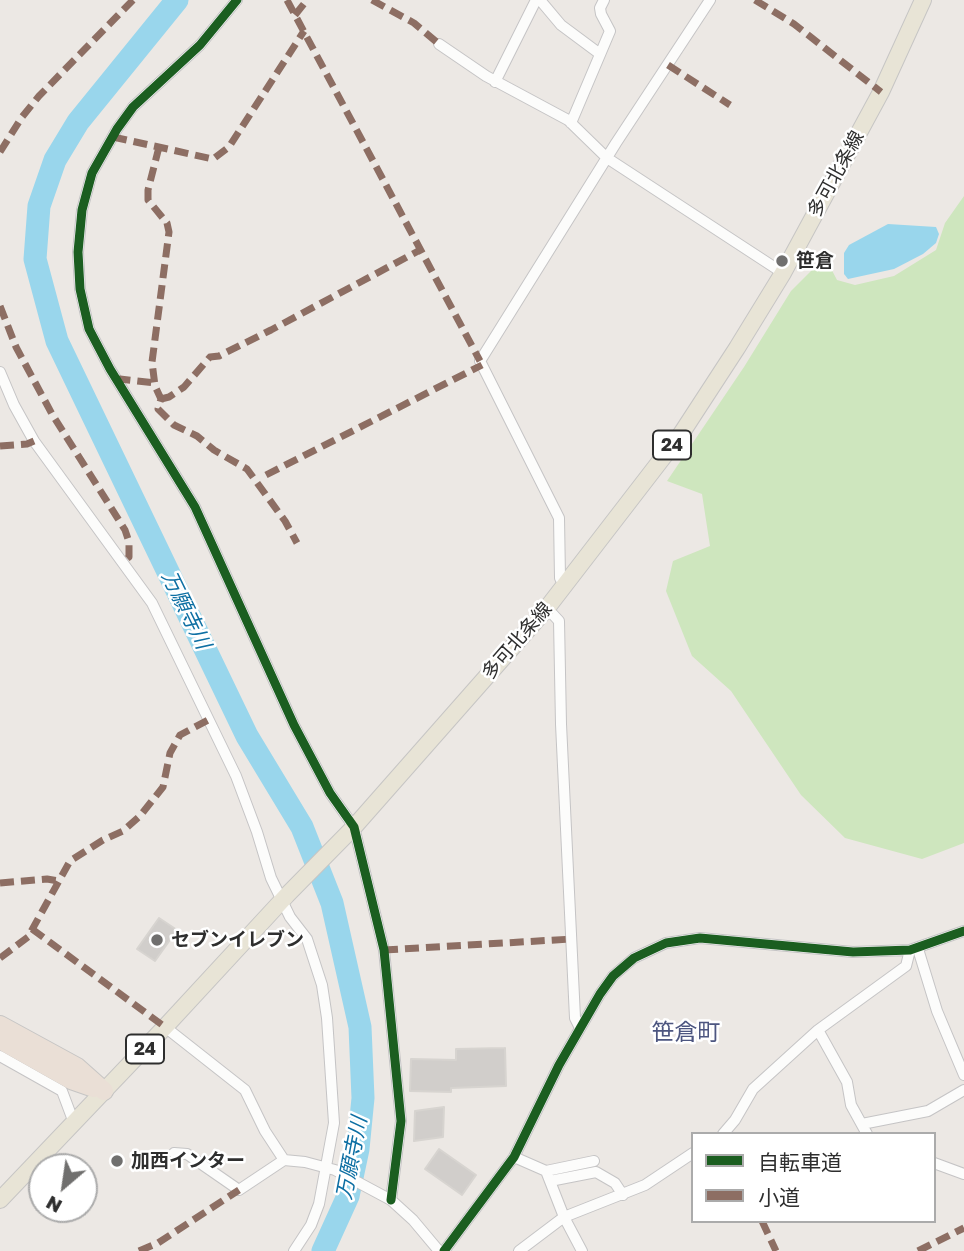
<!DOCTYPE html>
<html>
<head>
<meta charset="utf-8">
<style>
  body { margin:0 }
  #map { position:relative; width:964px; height:1251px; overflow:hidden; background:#ece8e4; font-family:"Golos Text","Noto Sans JP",sans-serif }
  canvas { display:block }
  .legend { position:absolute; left:691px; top:1132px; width:245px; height:91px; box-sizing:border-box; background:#fff; border:2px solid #ababab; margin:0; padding:9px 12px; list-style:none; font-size:21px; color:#2e2e2e }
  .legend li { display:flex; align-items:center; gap:14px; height:35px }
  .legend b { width:35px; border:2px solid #ababab }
  .north { position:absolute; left:28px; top:1153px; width:70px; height:70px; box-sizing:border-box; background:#fff; border:2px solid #ababab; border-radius:50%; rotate:209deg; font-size:19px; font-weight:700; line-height:28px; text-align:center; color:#2e2e2e }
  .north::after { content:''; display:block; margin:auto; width:24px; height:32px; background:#706f6e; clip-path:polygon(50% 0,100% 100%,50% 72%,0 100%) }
</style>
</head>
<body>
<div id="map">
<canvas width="964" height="1251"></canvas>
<ul class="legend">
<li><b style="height:9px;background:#1b5e20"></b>自転車道</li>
<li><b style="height:9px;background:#8d6e63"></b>小道</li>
</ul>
<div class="north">N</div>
</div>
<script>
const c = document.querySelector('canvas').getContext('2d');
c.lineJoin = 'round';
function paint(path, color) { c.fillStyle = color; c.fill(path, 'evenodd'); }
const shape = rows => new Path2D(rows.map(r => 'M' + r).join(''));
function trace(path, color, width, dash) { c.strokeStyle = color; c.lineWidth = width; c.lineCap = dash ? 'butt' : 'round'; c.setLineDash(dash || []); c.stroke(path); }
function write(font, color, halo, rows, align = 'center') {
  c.font = font + ' "Golos Text","Noto Sans JP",sans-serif'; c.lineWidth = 5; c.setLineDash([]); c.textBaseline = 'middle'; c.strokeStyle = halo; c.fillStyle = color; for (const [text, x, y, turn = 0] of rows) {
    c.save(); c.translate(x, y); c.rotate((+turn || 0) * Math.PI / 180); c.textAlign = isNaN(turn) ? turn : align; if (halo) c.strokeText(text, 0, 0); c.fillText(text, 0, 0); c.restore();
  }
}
paint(shape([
  [964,196,964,843,922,859,845,838,801,795,731,691,692,656,666,591,673,561,710,546,702,494,667,481,744,367,791,291,825,257,837,280,855,285,894,276,936,250,945,223]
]), '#cee6be');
paint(shape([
  [888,224,936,227,939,234,936,243,923,254,894,269,848,279,844,274,844,253,849,245]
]), '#99d6ec');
trace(shape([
  [177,0,78,122,55,160,39,206,35,259,57,341,247,736,302,827,332,903,360,1027,363,1098,358,1149,348,1196,323,1251]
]), '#99d6ec', 23);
const building = shape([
  [159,918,177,930,155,961,137,949,159,918],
  [505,1048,506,1086,451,1088,451,1092,410,1091,411,1059,456,1060,456,1049,505,1048],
  [444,1107,443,1137,414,1141,415,1111,444,1107],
  [439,1149,476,1175,462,1195,425,1169,439,1149]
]);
paint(building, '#d1cecb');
trace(building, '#d7d4d0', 2);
const minor = shape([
  [237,0,200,45,133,107,117,129,92,173,82,210,78,252,80,289,89,329,110,369,195,507,294,725,330,793,354,827,384,950,401,1121,391,1200],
  [540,0,561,25,600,54],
  [439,44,486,76,568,120,607,158,783,273],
  [495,82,536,0],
  [571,123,610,31,601,14,600,8,604,0],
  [0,372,14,405,34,441,152,603,236,776,257,832,271,878,290,917,307,939,322,985,327,1018,334,1123,319,1204,311,1225,294,1251],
  [564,585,560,578,559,518,480,361,616,143,710,0],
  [547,608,559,621,561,724,575,1018,580,1028],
  [918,949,937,1011,964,1075],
  [165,1027,245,1090,265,1131,284,1160],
  [818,1030,847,1082,851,1105,867,1134],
  [0,1056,62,1091,74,1123],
  [862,1124,928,1111,964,1090],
  [723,1134,735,1120,753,1089,818,1030,906,966,910,950],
  [174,1153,187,1154,239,1190,284,1160,305,1162,335,1170,391,1200,413,1220,439,1251],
  [514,1157,546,1171,564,1217,582,1251],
  [934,1163,964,1174],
  [546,1171,594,1161],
  [550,1181,596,1172,615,1183,623,1195],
  [444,1251,514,1157,559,1065,600,994,613,976,634,958,666,943,700,938,853,952,910,950,964,931],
  [519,1251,564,1217,645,1185,693,1153]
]);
const primary = shape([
  [0,1200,165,1027,287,895,354,827,547,608,681,434,737,348,783,273,881,92,923,0]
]);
const motorway = shape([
  [0,1025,77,1067,104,1091],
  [0,1040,71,1080,94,1088]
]);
trace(minor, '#c5c4c5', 12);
trace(primary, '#c6c5c4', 18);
trace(motorway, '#c6c5c4', 20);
trace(minor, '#fcfcfb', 10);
trace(primary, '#e8e4d6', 16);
trace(motorway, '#eadfd6', 18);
trace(shape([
  [287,0,480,361],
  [372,0,414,23,439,44],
  [755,0,794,24,881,92],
  [295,15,307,0],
  [668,65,730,105],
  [113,137,213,159,229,147,304,31],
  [159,147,148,190,148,200,167,223,169,232,152,362,155,386,161,399,158,409,174,425,197,436,214,450,247,469,285,521,297,543],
  [0,152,22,117,39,96,133,0],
  [0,306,16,347,52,414,125,530,129,542,129,557,123,562],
  [117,381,120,379,155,383],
  [161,399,169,397,184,387,210,357,219,356,271,330,422,249],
  [0,446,27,444,34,441],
  [266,475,482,365],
  [0,883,47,879,59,881],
  [32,929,165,1027],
  [384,950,572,939],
  [0,958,28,937,70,861,103,840,123,831,140,816,163,787,170,753,180,735,208,720],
  [762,1221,776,1251],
  [139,1251,158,1243,239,1190],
  [918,1251,964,1228]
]), '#8d6e63', 7, [14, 7]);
trace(shape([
  [237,0,200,45,133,107,117,129,92,173,82,210,78,252,80,289,89,329,110,369,195,507,294,725,330,793,354,827,384,950,401,1121,391,1200],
  [444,1251,514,1157,559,1065,600,994,613,976,634,958,666,943,700,938,853,952,910,950,964,931]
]), '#1b5e20', 9);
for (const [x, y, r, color] of [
  [782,261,7,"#706f6e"],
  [157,940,7,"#706f6e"],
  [117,1161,7,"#706f6e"]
]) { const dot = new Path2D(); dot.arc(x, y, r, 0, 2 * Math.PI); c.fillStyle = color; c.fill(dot); trace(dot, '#fff', 2.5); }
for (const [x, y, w] of [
  [672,445,38],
  [145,1049,38]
]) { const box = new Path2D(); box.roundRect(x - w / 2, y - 14.5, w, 29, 5); c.fillStyle = '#fff'; c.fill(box); trace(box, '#2e2e2e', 2); }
write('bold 18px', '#2e2e2e', null, [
  ["24",672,445],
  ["24",145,1049]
]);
write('19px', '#2e2e2e', '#fff', [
  ["多可北条線",836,174,-61],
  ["多可北条線",517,641,-49]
]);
write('bold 19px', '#2e2e2e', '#fff', [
  ["笹倉",796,261],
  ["セブンイレブン",171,940],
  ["加西インター",131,1161]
], 'left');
write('italic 21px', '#0d6fa3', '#fff', [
  ["万願寺川",186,610,64],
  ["万願寺川",352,1158,-79]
]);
write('23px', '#4d5680', '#fff', [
  ["笹倉町",686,1033]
]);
</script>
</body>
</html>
